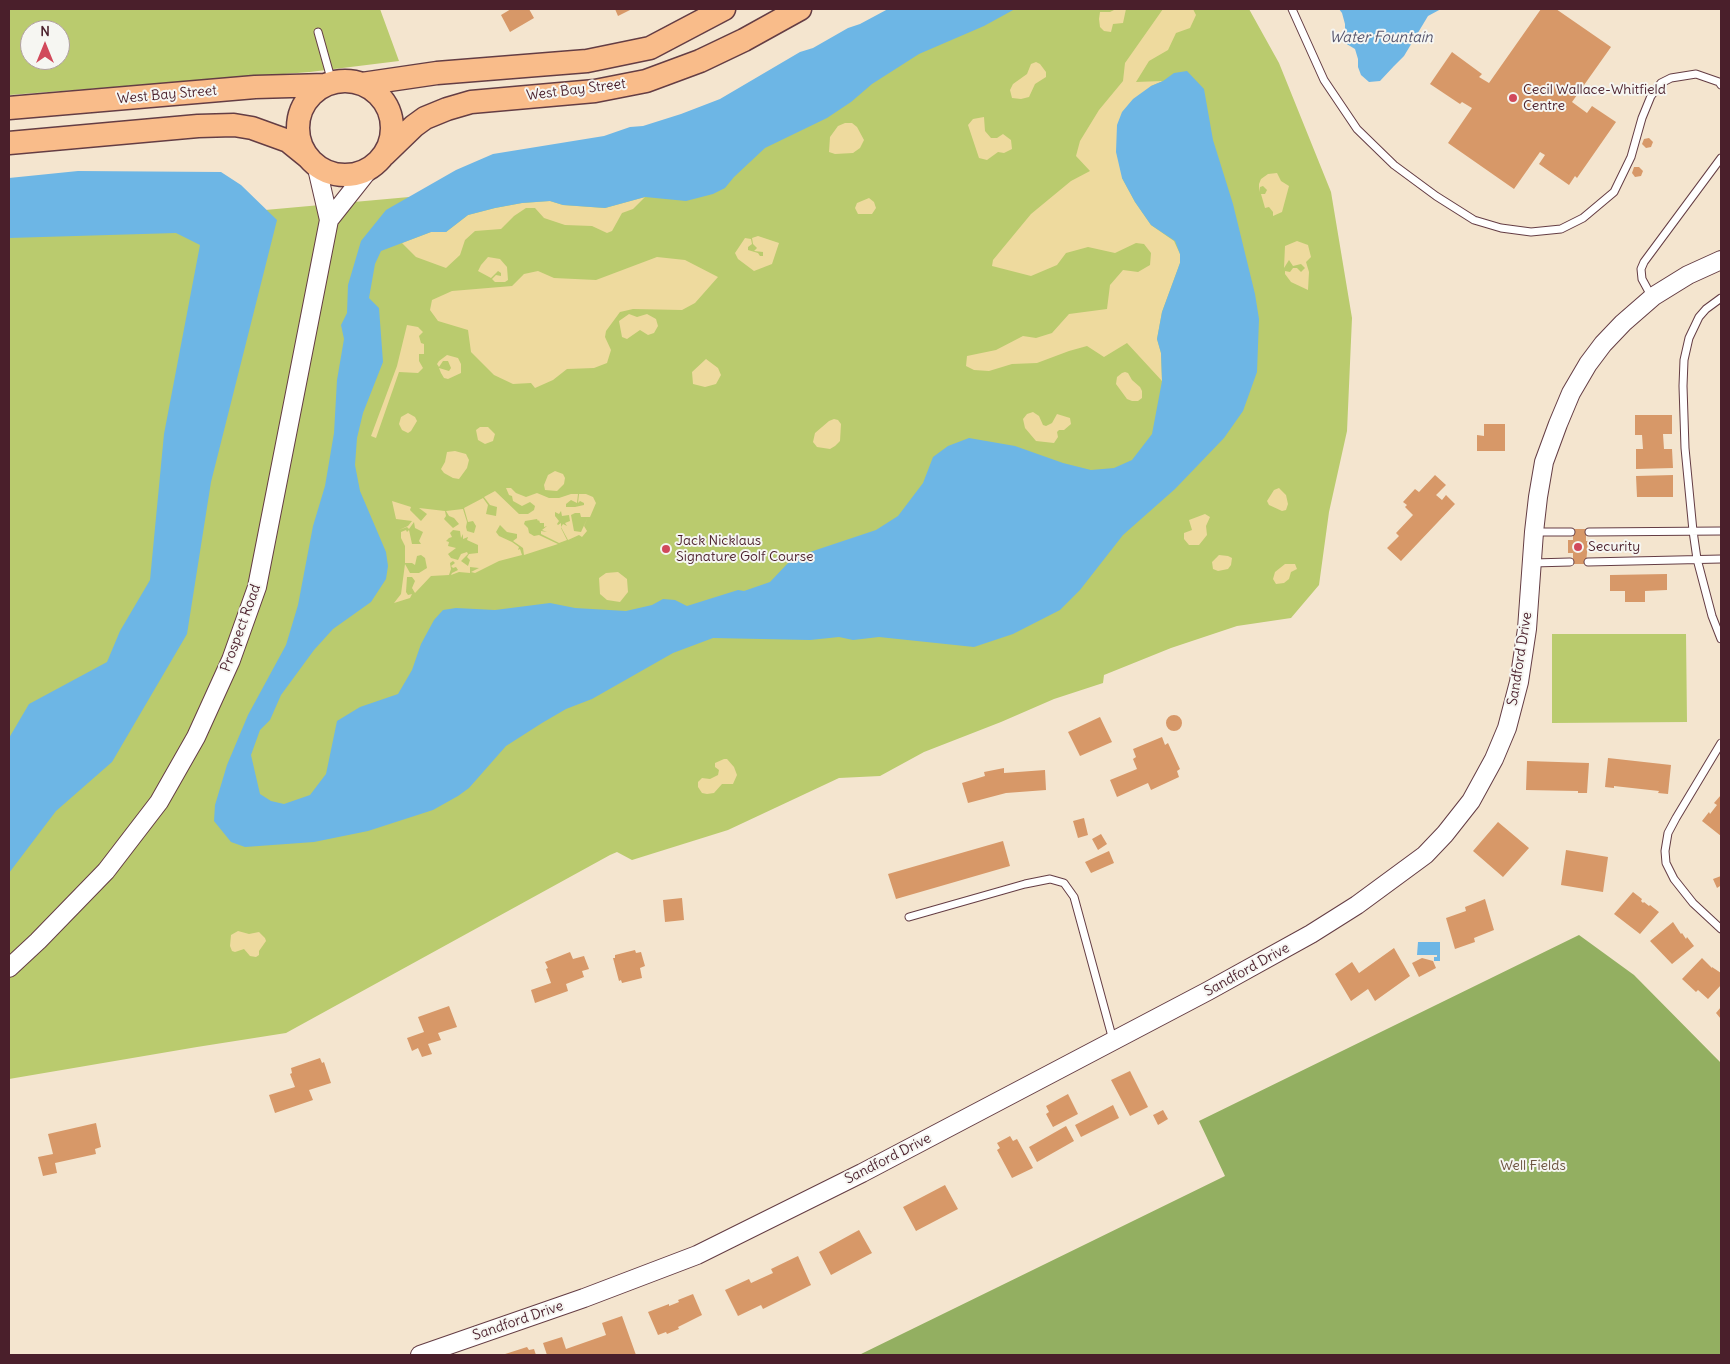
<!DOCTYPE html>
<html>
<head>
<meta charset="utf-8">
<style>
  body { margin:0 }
  #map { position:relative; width:1730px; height:1364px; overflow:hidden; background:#f4e5cf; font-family:Delius,sans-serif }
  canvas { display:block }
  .frame { position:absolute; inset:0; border:10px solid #4a1f2b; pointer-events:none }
  .north { position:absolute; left:20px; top:20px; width:50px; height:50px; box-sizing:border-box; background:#f6f6f2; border:1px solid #b1a0a2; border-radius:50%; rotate:0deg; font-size:14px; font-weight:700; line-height:20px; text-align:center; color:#4a1f2b }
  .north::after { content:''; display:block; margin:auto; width:18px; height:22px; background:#d1495b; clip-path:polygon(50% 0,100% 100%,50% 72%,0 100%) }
</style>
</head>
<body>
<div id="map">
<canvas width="1730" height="1364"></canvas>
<div class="frame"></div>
<div class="north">N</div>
</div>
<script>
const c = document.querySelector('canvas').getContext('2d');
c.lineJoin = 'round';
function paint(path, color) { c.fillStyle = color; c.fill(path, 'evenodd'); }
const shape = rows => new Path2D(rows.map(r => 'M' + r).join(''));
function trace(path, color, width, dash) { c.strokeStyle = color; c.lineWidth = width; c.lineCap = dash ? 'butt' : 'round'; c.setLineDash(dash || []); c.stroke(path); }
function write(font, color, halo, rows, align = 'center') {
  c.font = font + ' Delius,sans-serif'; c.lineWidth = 4; c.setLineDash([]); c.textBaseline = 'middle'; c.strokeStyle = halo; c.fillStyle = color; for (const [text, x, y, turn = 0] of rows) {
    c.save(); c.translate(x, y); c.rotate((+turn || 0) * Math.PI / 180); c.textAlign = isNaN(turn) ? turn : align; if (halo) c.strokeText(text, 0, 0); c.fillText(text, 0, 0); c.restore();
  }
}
paint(shape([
  [9,9,380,9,399,61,310,72,9,95],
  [30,30,60,30,60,60,30,60],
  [940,9,1249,9,1279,63,1331,192,1352,318,1347,431,1329,512,1319,585,1291,618,1237,626,1171,648,1104,675,1103,683,1054,699,1001,722,924,752,880,776,839,778,728,830,632,860,617,852,610,855,286,1033,197,1047,9,1079,9,196,243,212,520,187],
  [1552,634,1686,634,1687,722,1552,723]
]), '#bacb6e');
paint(shape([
  [1579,935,1634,975,1721,1063,1721,1355,859,1355,1225,1176,1199,1121]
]), '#93af61');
paint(shape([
  [1116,9,1126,9,1123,23,1113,24,1111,32,1104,31,1100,27,1099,19,1100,12,1110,12],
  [1163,9,1193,9,1196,15,1190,28,1176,33,1168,50,1149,61,1136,82,1163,81,1151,86,1122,178,1135,202,1151,225,1174,241,1180,254,1180,263,1162,312,1157,339,1161,353,1162,381,1127,343,1104,357,1087,346,1069,351,1037,363,1012,364,989,371,974,370,966,366,967,356,996,350,1023,336,1036,338,1052,333,1069,314,1107,309,1110,285,1123,270,1138,272,1150,265,1151,253,1144,244,1136,243,1115,253,1088,247,1066,253,1057,265,1031,276,992,266,993,260,1031,214,1071,181,1090,171,1076,156,1080,141,1099,110,1123,81,1125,63],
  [1036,62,1040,64,1046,72,1046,77,1035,84,1029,97,1021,99,1012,98,1010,90,1013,84,1027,74,1031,64],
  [984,117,985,131,991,138,997,138,1003,134,1011,140,1012,149,1004,153,998,152,987,160,979,158,968,125,973,119],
  [845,123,852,123,857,127,864,140,860,148,853,153,835,154,829,152,830,137,838,126],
  [1277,173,1281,181,1289,186,1282,212,1273,216,1273,212,1269,207,1265,208,1261,194,1265,194,1267,190,1263,186,1260,187,1259,192,1259,184,1261,179,1268,174],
  [645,197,633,209,622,213,612,231,607,233,592,226,565,225,544,218,535,208,526,208,514,216,501,229,475,231,465,240,460,255,446,268,416,257,402,243,431,232,446,232,468,215,495,208,522,203,550,201,563,205,605,208],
  [869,198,874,202,876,208,872,214,858,214,855,208,857,203],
  [758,236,779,243,772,264,754,271,738,259,735,253,745,238,751,239,752,244,748,247,748,250,758,253,760,256,763,256,763,252,754,251,757,248,753,244,752,238],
  [1297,241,1308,245,1311,257,1306,262,1309,272,1308,290,1291,282,1285,274,1285,271,1290,272,1293,268,1297,268,1301,272,1305,268,1301,264,1293,266,1289,260,1284,268,1285,246],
  [488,257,500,259,507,267,508,280,505,282,495,282,492,279,496,275,501,276,501,273,498,271,491,278,478,271,481,265],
  [657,257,685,260,718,277,695,303,682,310,633,309,620,312,606,331,605,337,611,350,607,363,594,368,567,369,553,380,535,388,531,383,513,384,494,375,471,352,468,330,438,321,430,310,432,300,452,291,512,286,524,274,538,271,554,278,596,280],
  [629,314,637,317,647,314,656,319,658,326,654,333,648,335,640,330,627,339,622,337,619,321],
  [407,325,418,327,423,332,419,336,421,343,424,344,424,354,419,354,419,361,423,368,418,373,399,372,376,438,371,436,397,366],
  [447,355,458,358,461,364,461,373,448,379,444,378,441,373,439,368,449,371,451,368,448,361,443,361,439,367,437,364,439,361],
  [706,359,718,368,721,375,716,384,705,387,693,384,692,372],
  [1125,372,1128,373,1132,380,1140,387,1142,391,1142,398,1138,401,1132,401,1127,399,1116,384,1117,377,1122,373],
  [1033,412,1039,416,1043,425,1046,426,1052,423,1057,414,1070,418,1071,424,1064,430,1059,430,1057,432,1058,437,1054,443,1036,441,1025,428,1023,419,1027,414],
  [408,413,415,417,417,421,411,431,408,433,402,430,399,424,401,417],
  [834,419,838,420,841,424,840,441,835,446,830,449,817,447,813,442,815,433,829,421],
  [480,427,488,427,495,434,493,441,485,444,478,440,476,430],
  [455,451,466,454,469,460,467,468,459,479,453,478,444,473,441,469,445,462,447,452],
  [555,471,563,474,565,478,564,484,557,491,545,490,544,485,548,475],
  [506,488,511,488,516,493,526,497,537,493,549,498,559,498,571,494,578,494,577,503,571,500,566,504,566,507,575,507,584,505,584,503,580,501,578,503,579,494,586,494,593,497,596,503,590,517,588,517,584,526,587,531,582,537,579,535,568,540,561,527,563,524,567,526,565,523,570,521,569,515,562,516,561,511,559,514,555,512,555,516,559,521,557,524,558,525,561,523,561,528,567,540,559,543,541,534,541,531,547,532,542,530,547,526,544,527,544,523,540,523,539,520,538,521,537,519,525,521,524,524,528,528,529,533,534,536,539,535,558,544,524,555,523,548,513,541,517,538,517,534,507,532,500,525,496,532,499,536,512,542,519,547,518,550,520,549,522,555,499,561,475,573,471,572,479,568,470,567,470,573,459,572,451,575,452,573,458,570,456,567,453,568,451,566,455,563,453,561,450,563,451,569,449,575,431,576,415,593,412,588,415,581,412,577,407,577,406,592,408,595,412,594,410,598,394,603,401,594,405,564,410,573,419,573,427,568,425,558,421,555,417,556,415,565,412,563,405,563,405,546,401,538,401,532,406,530,407,532,409,530,412,544,421,544,419,541,423,532,415,528,414,522,409,529,407,527,399,530,408,526,412,521,396,519,392,501,411,507,410,510,421,521,427,514,419,508,445,511,446,516,444,519,453,528,459,524,454,518,449,516,446,511,463,509,467,522,466,527,467,531,474,533,476,526,473,521,468,522,464,508,483,498,488,505,486,514,496,516,497,507,490,505,484,497,495,491,519,514,528,514,534,510,535,506,530,502,522,506,513,501,512,496,509,495],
  [575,513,580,513,581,517,588,517,581,532,574,531,571,515],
  [453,530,460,531,461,538,463,534,463,539,468,537,467,540,478,545,478,553,469,554,467,557,470,560,468,566,461,561,468,554,467,552,461,554,458,560,451,558,448,554,456,548,448,546,449,542,446,541,449,538,452,537,450,533],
  [1279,488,1286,495,1288,504,1286,510,1282,511,1269,505,1267,501,1274,490],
  [1205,514,1210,517,1206,526,1207,535,1199,545,1189,545,1184,539,1184,533,1192,530,1189,520],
  [1219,555,1228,556,1232,558,1231,565,1228,569,1218,571,1213,569,1212,562],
  [1285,564,1295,564,1297,569,1291,572,1289,579,1284,583,1276,584,1273,579,1275,572],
  [618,572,627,579,628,592,620,602,607,600,600,594,599,578,606,573],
  [724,759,727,759,734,767,737,775,733,784,722,784,714,793,707,794,702,793,698,787,698,782,702,778,710,779,718,775,719,770,715,767,715,763],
  [238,931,249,934,259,932,265,938,266,941,259,951,259,955,256,957,250,956,244,949,235,952,232,951,230,946,231,935]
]), '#eeda9e');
paint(shape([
  [888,9,1015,9,984,26,919,54,872,84,851,102,827,118,765,148,734,177,725,188,713,194,686,201,645,197,605,208,563,205,550,201,522,203,495,208,468,215,446,232,431,232,381,251,375,264,369,298,379,308,383,362,363,413,357,438,355,465,360,491,386,552,388,566,386,579,371,602,333,629,314,650,281,695,270,720,260,730,251,755,260,794,271,801,284,804,310,795,326,774,337,721,360,707,398,694,412,670,421,644,434,620,443,610,456,608,495,610,550,603,575,608,626,611,652,605,663,599,675,600,687,606,738,590,744,591,770,582,789,562,801,555,876,530,898,516,923,483,933,457,948,446,969,438,1015,446,1063,463,1091,470,1114,468,1132,460,1152,434,1162,381,1161,353,1157,339,1162,312,1180,263,1180,254,1175,241,1151,225,1135,202,1122,178,1116,152,1117,125,1122,112,1133,99,1151,86,1163,81,1174,73,1187,71,1204,89,1213,140,1233,204,1255,294,1259,319,1257,372,1243,411,1224,438,1175,489,1123,535,1080,590,1060,610,1013,634,974,647,879,637,853,640,839,637,810,640,713,638,673,653,592,699,566,709,542,723,506,746,469,788,458,796,433,810,368,831,314,842,245,847,231,842,214,821,215,805,227,765,248,715,286,645,298,605,313,526,325,486,334,433,337,380,344,339,341,325,347,313,348,285,361,241,386,210,456,170,493,154,604,136,630,127,643,126,681,114,720,99,800,52,813,48,848,28,860,24],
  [1339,9,1441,9,1428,16,1404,56,1394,66,1380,81,1369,82,1361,75,1358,67,1358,59,1355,49,1345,43,1345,24,1342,13],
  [78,171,221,172,241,185,277,220,211,482,187,634,112,762,56,811,9,873,9,738,29,704,107,662,120,631,150,580,164,434,200,245,176,233,9,238,9,178],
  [1418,942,1440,942,1440,961,1434,961,1434,957,1437,957,1437,955,1417,955]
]), '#6db6e5');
paint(shape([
  [511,9,529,9,534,18,510,32,501,15],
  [615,9,632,9,618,16],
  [1541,9,1556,9,1611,47,1572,102,1587,113,1592,106,1616,122,1577,178,1575,176,1569,185,1539,164,1545,155,1540,152,1514,189,1448,143,1472,108,1462,102,1460,104,1430,84,1452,52,1482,74,1479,77,1489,83],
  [1649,138,1653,142,1651,147,1646,148,1642,144,1644,139],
  [1634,167,1639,167,1643,171,1641,176,1635,177,1632,173],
  [1635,415,1672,415,1672,434,1663,434,1664,449,1672,449,1673,468,1636,469,1636,449,1643,449,1642,435,1635,435],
  [1484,424,1505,424,1505,451,1477,451,1477,435,1484,436],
  [1435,475,1446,485,1436,495,1442,500,1446,495,1455,504,1401,561,1387,548,1399,536,1396,533,1413,515,1405,507,1407,505,1403,502,1415,489,1419,492],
  [1673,475,1673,497,1637,497,1636,476],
  [1573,529,1586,529,1586,541,1588,541,1586,564,1573,564,1573,553,1568,553,1568,540,1573,540],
  [1667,574,1667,590,1645,591,1645,602,1625,602,1625,591,1610,591,1610,575],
  '1166 723a8 8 0 1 1 16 0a8 8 0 1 1-16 0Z',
  [1100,717,1112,742,1080,756,1068,732],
  [1162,737,1165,745,1168,743,1180,769,1177,771,1179,777,1151,790,1148,783,1117,797,1110,780,1137,769,1133,759,1136,757,1133,749],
  [1608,758,1671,765,1668,794,1658,793,1659,791,1614,786,1614,788,1605,787],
  [1527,761,1589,763,1587,793,1578,793,1578,791,1526,790],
  [1004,768,1004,773,1045,770,1046,790,1006,793,968,803,962,783,985,776,984,772],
  [1721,795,1721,836,1702,821,1709,812,1710,814,1717,805,1714,803],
  [1084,818,1088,835,1078,838,1073,821],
  [1498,822,1529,848,1503,877,1473,851],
  [1101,834,1107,844,1098,850,1092,839],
  [1003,841,1010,866,896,899,888,874],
  [1566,850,1608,857,1603,892,1561,885],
  [1109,851,1114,863,1091,873,1085,862],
  [1721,876,1721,890,1720,886,1717,888,1713,879],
  [1633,892,1642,899,1641,901,1643,903,1644,902,1649,906,1650,905,1659,912,1640,934,1614,914],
  [682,898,684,920,665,922,663,900],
  [1485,899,1494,930,1474,938,1475,942,1455,949,1446,918,1466,911,1465,907],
  [1673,922,1681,934,1682,933,1686,939,1687,937,1694,946,1672,964,1650,941],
  [1394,948,1410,976,1375,1001,1368,989,1351,1001,1335,974,1352,962,1359,973],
  [635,950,636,953,641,952,645,966,640,968,642,978,622,983,621,980,619,981,613,958,615,958,615,955],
  [570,952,573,959,584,956,589,969,582,971,584,977,566,984,568,991,535,1003,531,990,551,983,546,969,548,968,545,962],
  [1422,958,1433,961,1436,968,1419,977,1412,963],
  [1702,958,1712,968,1712,967,1721,973,1721,985,1708,999,1698,990,1696,992,1682,979],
  [449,1006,457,1027,438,1033,441,1040,428,1044,432,1054,422,1057,418,1048,412,1051,407,1038,424,1032,418,1017],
  [1721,1007,1721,1019,1716,1013],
  [320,1058,322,1063,324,1062,331,1083,309,1090,313,1100,275,1113,269,1095,295,1087,290,1074,292,1073,291,1068],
  [1130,1071,1148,1107,1130,1116,1111,1080],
  [1068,1094,1078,1114,1053,1127,1046,1114,1049,1112,1046,1106],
  [1113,1105,1119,1118,1081,1137,1075,1125],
  [1163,1110,1168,1119,1158,1125,1153,1115],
  [96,1123,101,1147,95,1149,96,1154,55,1163,57,1173,43,1176,38,1157,53,1154,48,1134],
  [1066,1126,1074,1141,1037,1162,1029,1147],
  [1010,1136,1013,1141,1017,1139,1033,1168,1012,1178,997,1150,1000,1148,997,1143],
  [945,1185,958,1209,916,1231,903,1207],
  [859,1230,872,1253,831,1275,819,1252],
  [798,1256,811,1285,763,1309,761,1305,738,1316,725,1290,749,1279,751,1283,773,1273,771,1269],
  [693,1294,702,1315,678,1327,679,1329,667,1334,666,1332,658,1335,648,1312,669,1304,669,1306,679,1302,678,1300],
  [622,1316,636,1355,547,1355,543,1343,562,1337,566,1349,606,1335,602,1323],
  [527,1347,529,1350,534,1349,536,1355,502,1355]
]), '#d79868');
const service = shape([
  [1292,9,1324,80,1357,129,1394,165,1436,196,1474,220,1501,228,1531,232,1561,229,1583,218,1614,192,1631,157,1642,118,1651,96,1661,83,1671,78,1696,74,1719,82,1721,85],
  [318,32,332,82],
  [1653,295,1648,290,1642,279,1641,269,1644,262,1721,158],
  [1721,298,1706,309,1699,317,1689,338,1684,360,1683,386,1685,448,1693,531,1697,559,1712,616,1721,639],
  [1534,532,1571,532],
  [1589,532,1721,531],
  [1588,562,1721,559],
  [1533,563,1570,562],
  [1721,743,1676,818,1668,833,1665,851,1666,863,1674,879,1693,903,1721,929],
  [909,917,1025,884,1050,879,1064,883,1074,897,1113,1040]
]);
const tertiary = shape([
  [329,220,371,167],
  [9,968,38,941,106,871,159,802,196,737,231,660,257,587,329,220,316,164],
  [420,1355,584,1298,697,1255,862,1173,1208,991,1311,934,1357,905,1425,855,1445,834,1471,801,1494,759,1507,728,1519,682,1527,629,1534,532,1538,497,1544,462,1558,424,1571,393,1588,364,1603,344,1623,323,1654,296,1688,275,1721,260]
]);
const primary = shape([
  '298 128a47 47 0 1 1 94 0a47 47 0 1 1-94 0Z',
  [362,84,437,73,587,61,650,48,724,9],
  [9,108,255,87,326,85],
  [9,143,198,126,234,125,252,128,288,141,309,158],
  [384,155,414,126,425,118,447,109,471,102,595,91,646,81,700,61,744,40,800,9]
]);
trace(service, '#643d44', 9);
trace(tertiary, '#643d44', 20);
trace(primary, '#643d44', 25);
trace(service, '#fff', 7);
trace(tertiary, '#fff', 18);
trace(primary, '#f9bc8a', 22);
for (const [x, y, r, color] of [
  [1513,98,5,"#d1495b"],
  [1578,547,5,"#d1495b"],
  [666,549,5,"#d1495b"]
]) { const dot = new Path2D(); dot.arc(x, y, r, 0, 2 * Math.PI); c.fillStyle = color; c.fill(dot); trace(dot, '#f6f6f2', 2); }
write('14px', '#4a1f2b', '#f6f6f2', [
  ["West Bay Street",576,90,-7],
  ["West Bay Street",167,95,-5],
  ["Prospect Road",241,628,-70],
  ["Sandford Drive",1520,659,-81],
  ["Sandford Drive",1247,970,-29],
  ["Sandford Drive",888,1159,-27],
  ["Sandford Drive",518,1321,-19]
]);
write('14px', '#4a1f2b', '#f6f6f2', [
  ["Cecil Wallace-Whitfield",1523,90],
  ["Centre",1523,106],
  ["Jack Nicklaus",676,541],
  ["Signature Golf Course",676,557],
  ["Security",1588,547]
], 'left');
write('14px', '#6c533f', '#f6f6f2', [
  ["Well Fields",1533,1166]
]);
write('italic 15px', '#56546c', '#f6f6f2', [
  ["Water Fountain",1381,38]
]);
</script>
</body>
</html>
